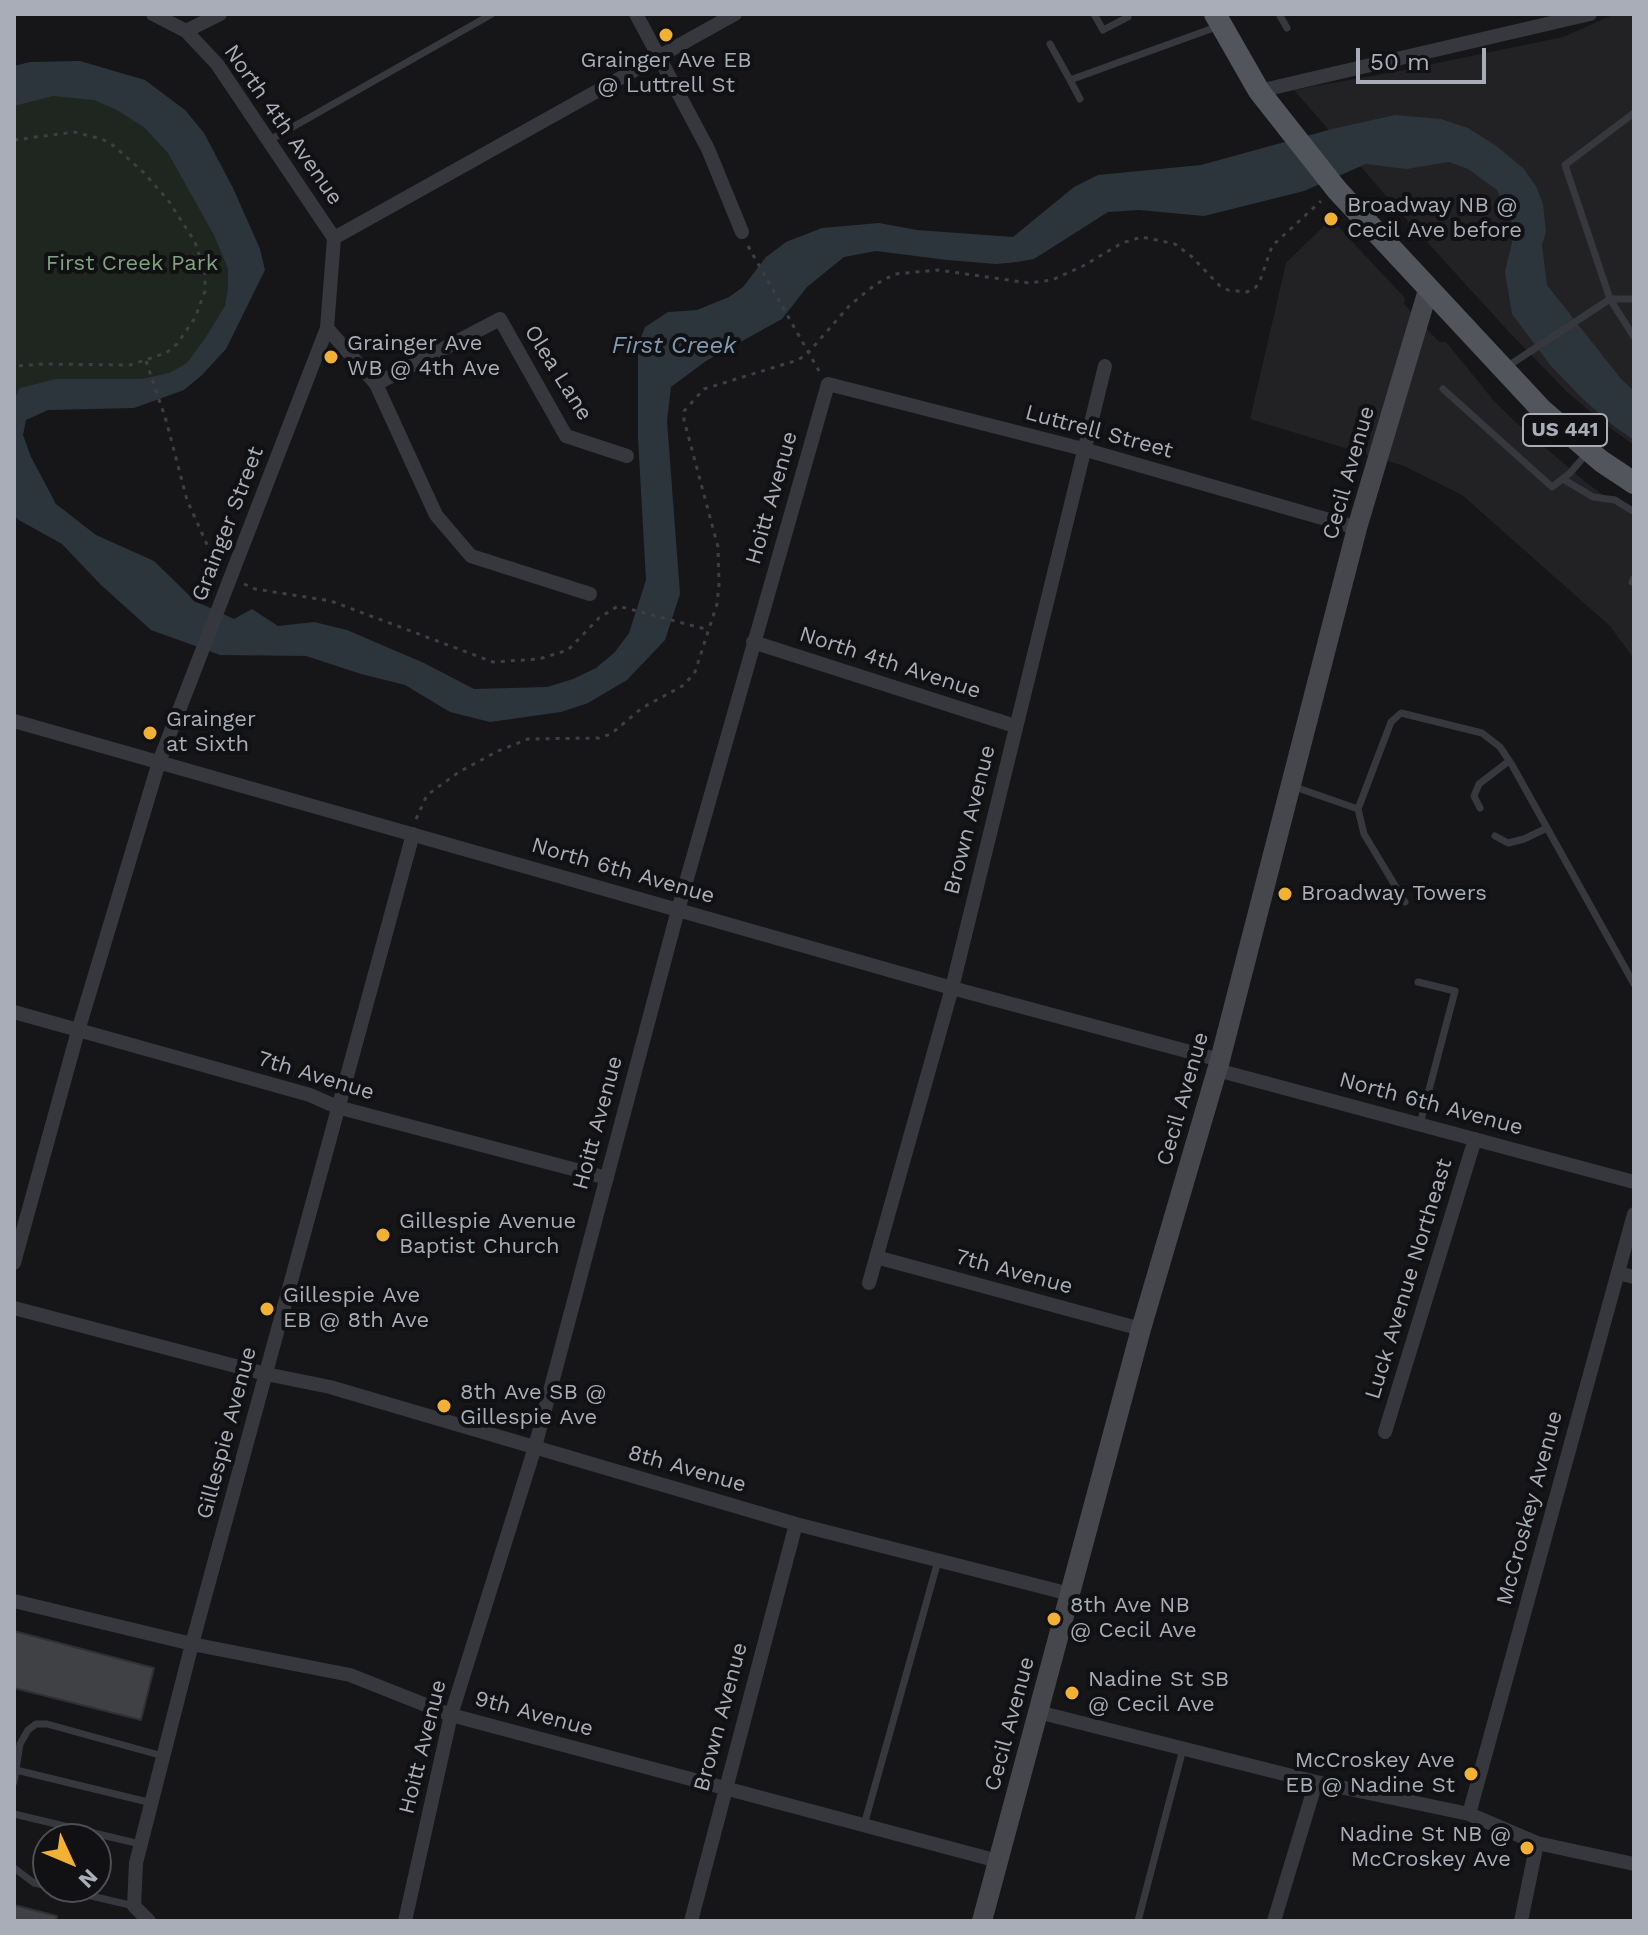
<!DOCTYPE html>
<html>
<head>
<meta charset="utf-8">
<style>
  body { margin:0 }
  #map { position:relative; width:1648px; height:1935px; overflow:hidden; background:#161618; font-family:"Work Sans",sans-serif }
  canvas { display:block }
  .frame { position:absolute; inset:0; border:16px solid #a8adb8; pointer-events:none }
  .north { position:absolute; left:32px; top:1823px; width:80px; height:80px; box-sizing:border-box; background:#111113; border:2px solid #4d4f55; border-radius:50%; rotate:134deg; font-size:22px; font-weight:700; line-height:32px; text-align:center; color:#a8adb8 }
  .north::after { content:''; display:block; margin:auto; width:28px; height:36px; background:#f2b134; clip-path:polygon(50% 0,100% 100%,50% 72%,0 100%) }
  .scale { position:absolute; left:1356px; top:48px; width:130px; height:36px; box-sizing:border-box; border:4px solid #a8adb8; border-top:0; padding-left:10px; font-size:24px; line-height:28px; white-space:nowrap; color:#a8adb8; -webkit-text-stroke:6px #111113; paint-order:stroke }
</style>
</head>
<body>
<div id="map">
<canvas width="1648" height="1935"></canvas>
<div class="frame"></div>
<div class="north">N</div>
<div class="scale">50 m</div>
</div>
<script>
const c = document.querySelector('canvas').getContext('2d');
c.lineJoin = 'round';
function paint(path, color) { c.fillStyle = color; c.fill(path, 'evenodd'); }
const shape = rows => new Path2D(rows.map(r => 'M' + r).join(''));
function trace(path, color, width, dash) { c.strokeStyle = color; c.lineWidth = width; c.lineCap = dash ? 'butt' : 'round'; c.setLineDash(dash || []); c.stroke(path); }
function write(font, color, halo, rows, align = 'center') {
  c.font = font + ' "Work Sans",sans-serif'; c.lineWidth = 8; c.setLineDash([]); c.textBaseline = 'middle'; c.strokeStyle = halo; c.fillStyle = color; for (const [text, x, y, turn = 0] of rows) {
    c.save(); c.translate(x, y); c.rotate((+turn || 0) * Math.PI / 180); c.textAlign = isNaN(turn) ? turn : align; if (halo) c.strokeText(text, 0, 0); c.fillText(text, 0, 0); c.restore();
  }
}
paint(shape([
  [1615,14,1634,14,1634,445,1606,425,1567,392,1509,332,1408,221,1294,90,1394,72,1563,37],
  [1331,219,1405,298,1404,304,1439,342,1446,342,1495,402,1521,427,1588,484,1634,517,1634,659,1610,626,1462,495,1404,466,1250,419,1286,263]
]), '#222225');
paint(shape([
  [14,69,102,70,253,247,210,361,78,403,14,416]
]), '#1e261f');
paint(shape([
  [80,61,145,80,185,110,204,133,233,188,260,249,265,270,226,349,202,375,184,390,134,408,48,410,26,420,23,435,31,457,56,504,96,535,154,561,195,601,234,619,252,609,278,626,314,622,347,630,424,663,474,689,547,687,573,679,596,668,615,652,629,633,646,580,638,438,638,345,645,327,668,312,697,310,729,297,743,287,766,257,786,242,822,228,879,223,917,230,1013,237,1074,187,1098,175,1201,165,1332,129,1395,115,1441,119,1468,128,1495,145,1523,168,1536,186,1543,204,1546,232,1542,245,1547,285,1621,379,1634,391,1634,440,1615,427,1584,400,1551,366,1512,314,1505,272,1515,230,1497,190,1468,169,1449,162,1406,169,1366,164,1304,191,1204,216,1139,210,1108,212,1034,259,1017,262,996,264,947,260,876,251,844,257,807,287,782,319,706,361,671,387,667,421,680,594,665,640,627,680,588,703,561,712,490,722,450,712,405,685,361,674,306,656,220,655,151,630,101,585,62,544,17,519,14,513,14,399,20,388,56,379,142,379,169,373,187,363,206,337,225,306,228,288,228,269,214,235,168,153,144,127,117,110,94,100,53,96,14,106,14,66,30,62]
]), '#2c353c');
const building = shape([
  [14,1631,154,1668,141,1720,14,1688,14,1631],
  [14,1905,57,1916,56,1921,14,1921,14,1905]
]);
paint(building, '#404145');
trace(building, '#303034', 2);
trace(shape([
  [14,140,74,132,102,139,114,146,142,171,168,200,195,242,205,274,205,291,195,318,177,344,166,353,130,365,44,364,14,366],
  [748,246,819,371],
  [146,361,166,420,187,500,209,549,221,562],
  [244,584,255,589,331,601,493,662,539,659,568,650,599,618,618,606,709,630],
  [416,819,427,795,459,772,498,751,528,739,599,738,611,734,642,708,684,685,695,672,717,604,719,585,718,547,684,420,684,411,704,389,798,360,808,353,850,305,876,284,895,274,938,270,1029,283,1052,280,1083,266,1122,243,1142,237,1175,244,1191,256,1220,286,1228,290,1247,292,1256,287,1261,278,1272,246,1321,201]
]), '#3d3f44', 3, [4, 6]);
trace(shape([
  [1094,14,1103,30,1128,17],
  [1279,14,1287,28],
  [1050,44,1070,80],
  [1080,99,1070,80,1219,26],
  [268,141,492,14],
  [1610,299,1634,337],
  [1610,299,1634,299],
  [1505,368,1610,299,1565,165,1634,113],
  [1443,389,1552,487,1570,473,1588,452],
  [1563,479,1593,497,1615,500,1634,512],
  [1632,582,1634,578],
  [1292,786,1358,809,1391,722,1401,713,1482,733,1500,747,1512,765,1634,984],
  [1480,808,1474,796,1479,784,1509,761],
  [1358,809,1364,834,1405,902],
  [1495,836,1508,843,1524,839,1547,828],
  [1418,982,1455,991,1420,1124],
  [16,1770,152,1803],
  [14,1782,20,1744,28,1730,36,1724,47,1724,163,1756],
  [14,1814,140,1844],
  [864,1825,938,1561],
  [14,1868,34,1883,48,1886],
  [53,1887,134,1906],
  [1138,1921,1183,1749]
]), '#37383d', 7);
trace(shape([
  [153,14,186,31,217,64,334,238],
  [636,14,708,149,742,232],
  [186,31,220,14],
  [1259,91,1590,14],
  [334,238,735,14],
  [327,328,376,384,436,515,471,556,590,594],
  [376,384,500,319,566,436,627,456],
  [753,642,1015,726],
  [14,721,952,988,1220,1060],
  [14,1012,310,1095,337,1107,607,1178],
  [1217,1070,1634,1182],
  [876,1257,1141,1329],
  [14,1263,78,1031,159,762,327,328,334,238],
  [1618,1273,1634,1277],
  [869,1283,952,988,1105,366],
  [14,1308,266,1374,330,1387,796,1524,1070,1594],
  [1385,1432,1475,1139],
  [14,1601,192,1644,350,1675,451,1715,998,1861],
  [1038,1712,1316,1782,1469,1814,1537,1843,1634,1864],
  [1469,1814,1634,1214],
  [149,1921,134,1906,136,1863,192,1644,413,834],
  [405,1921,451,1715,535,1447,678,910,828,384,1083,449,1357,528],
  [691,1921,796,1524],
  [1274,1921,1316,1782],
  [1521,1921,1537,1843]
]), '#37383d', 14);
trace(shape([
  [982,1921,1141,1329,1220,1060,1357,528,1428,290]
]), '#45474d', 20);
trace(shape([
  [1215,14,1259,91,1337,190,1541,409,1601,461,1634,483]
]), '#53555c', 22);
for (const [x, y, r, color] of [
  [666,35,8,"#f2b134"],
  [1331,219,8,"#f2b134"],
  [331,357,8,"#f2b134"],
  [150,733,8,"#f2b134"],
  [1285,894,8,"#f2b134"],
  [383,1235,8,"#f2b134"],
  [267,1309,8,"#f2b134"],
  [444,1406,8,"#f2b134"],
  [1054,1619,8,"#f2b134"],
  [1072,1693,8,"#f2b134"],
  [1471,1774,8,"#f2b134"],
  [1527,1848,8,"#f2b134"]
]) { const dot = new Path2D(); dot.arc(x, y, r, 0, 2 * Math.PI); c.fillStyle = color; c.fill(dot); trace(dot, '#111113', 3); }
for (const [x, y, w] of [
  [1565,430,84]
]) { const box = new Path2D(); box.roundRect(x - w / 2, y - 16, w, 32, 6); c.fillStyle = '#111113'; c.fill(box); trace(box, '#a8adb8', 2); }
write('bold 20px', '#a8adb8', null, [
  ["US 441",1565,430]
]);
write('22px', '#a8adb8', '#111113', [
  ["Grainger Ave EB",666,61,"center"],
  ["@ Luttrell St",666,86,"center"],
  ["Broadway NB @",1347,206],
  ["Cecil Ave before",1347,231],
  ["Grainger Ave",347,344],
  ["WB @ 4th Ave",347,369],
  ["Grainger",166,720],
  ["at Sixth",166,745],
  ["Broadway Towers",1301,894],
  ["Gillespie Avenue",399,1222],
  ["Baptist Church",399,1247],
  ["Gillespie Ave",283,1296],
  ["EB @ 8th Ave",283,1321],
  ["8th Ave SB @",460,1393],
  ["Gillespie Ave",460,1418],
  ["8th Ave NB",1070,1606],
  ["@ Cecil Ave",1070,1631],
  ["Nadine St SB",1088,1680],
  ["@ Cecil Ave",1088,1705],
  ["McCroskey Ave",1455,1761,"right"],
  ["EB @ Nadine St",1455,1786,"right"],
  ["Nadine St NB @",1511,1835,"right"],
  ["McCroskey Ave",1511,1860,"right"]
], 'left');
write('22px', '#a8adb8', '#111113', [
  ["North 4th Avenue",283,125,55],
  ["Olea Lane",558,373,58],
  ["Luttrell Street",1099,432,15],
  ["Cecil Avenue",1349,473,-74],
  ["Hoitt Avenue",772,498,-74],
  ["Grainger Street",228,524,-69],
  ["North 4th Avenue",890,663,18],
  ["Brown Avenue",970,820,-76],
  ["North 6th Avenue",623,871,16],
  ["7th Avenue",316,1076,17],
  ["Cecil Avenue",1183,1099,-74],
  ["North 6th Avenue",1431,1104,15],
  ["Hoitt Avenue",598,1123,-75],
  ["7th Avenue",1014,1272,15],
  ["Luck Avenue Northeast",1409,1279,-73],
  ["Gillespie Avenue",227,1433,-75],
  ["8th Avenue",687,1469,16],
  ["McCroskey Avenue",1530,1508,-75],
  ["9th Avenue",534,1714,15],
  ["Brown Avenue",721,1717,-75],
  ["Cecil Avenue",1010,1724,-75],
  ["Hoitt Avenue",423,1747,-76]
]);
write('22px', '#7fa381', '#111113', [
  ["First Creek Park",132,264]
]);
write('italic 24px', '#7f9bb3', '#111113', [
  ["First Creek",674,346]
]);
</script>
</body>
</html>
